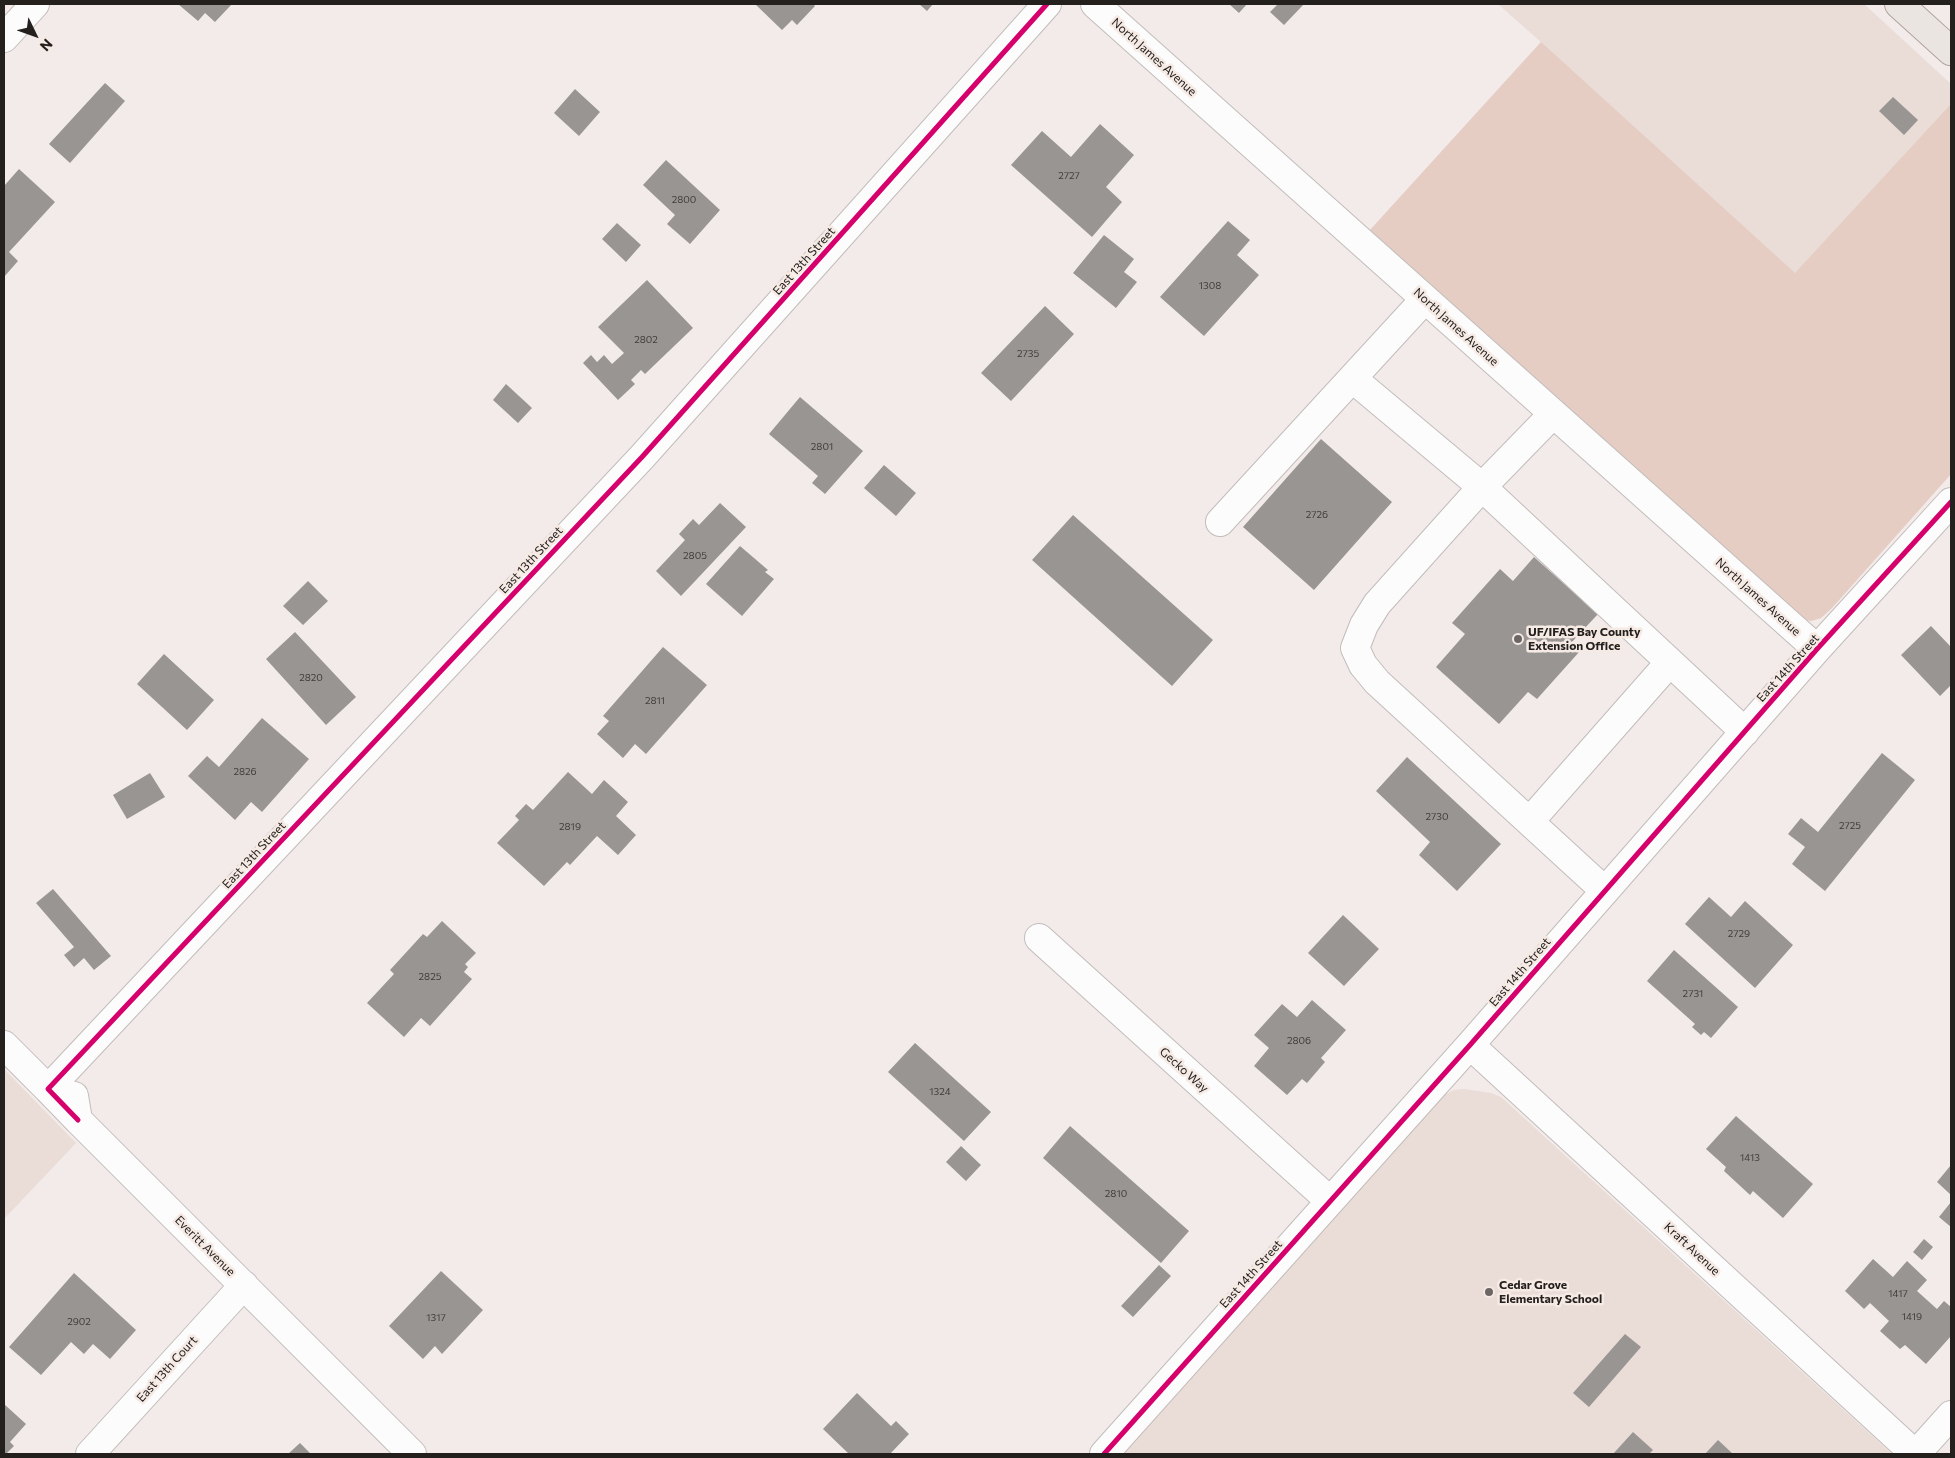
<!DOCTYPE html>
<html>
<head>
<meta charset="utf-8">
<style>
  body { margin:0 }
  #map { position:relative; width:1955px; height:1458px; overflow:hidden; background:#f2ebe9; font-family:Commissioner,sans-serif }
  canvas { display:block }
  .frame { position:absolute; inset:0; border:5px solid #24201e; pointer-events:none }
  .north { position:absolute; left:10px; top:10px; width:50px; height:50px; -webkit-text-stroke:4px #f6eae5; paint-order:stroke; rotate:132deg; font-size:14px; font-weight:700; line-height:20px; text-align:center; color:#24201e }
  .north::after { content:''; display:block; margin:auto; width:18px; height:22px; background:#24201e; clip-path:polygon(50% 0,100% 100%,50% 72%,0 100%) }
</style>
</head>
<body>
<div id="map">
<canvas width="1955" height="1458"></canvas>
<div class="frame"></div>
<div class="north">N</div>
</div>
<script>
const c = document.querySelector('canvas').getContext('2d');
c.lineJoin = 'round';
function paint(path, color) { c.fillStyle = color; c.fill(path, 'evenodd'); }
const shape = rows => new Path2D(rows.map(r => 'M' + r).join(''));
function trace(path, color, width, dash) { c.strokeStyle = color; c.lineWidth = width; c.lineCap = dash ? 'butt' : 'round'; c.setLineDash(dash || []); c.stroke(path); }
function write(font, color, halo, rows, align = 'center') {
  c.font = font + ' Commissioner,sans-serif'; c.lineWidth = 5; c.setLineDash([]); c.textBaseline = 'middle'; c.strokeStyle = halo; c.fillStyle = color; for (const [text, x, y, turn = 0] of rows) {
    c.save(); c.translate(x, y); c.rotate((+turn || 0) * Math.PI / 180); c.textAlign = isNaN(turn) ? turn : align; if (halo) c.strokeText(text, 0, 0); c.fillText(text, 0, 0); c.restore();
  }
}
paint(shape([
  [1498,4,1864,4,1951,84,1951,474,1832,608,1821,618,1811,621,1781,606,1370,230,1541,42],
  [4,1069,76,1143,4,1219],
  [1464,1089,1491,1093,1501,1097,1892,1454,1119,1454,1437,1099,1454,1090]
]), '#eadcd7');
paint(shape([
  [1541,42,1795,273,1951,104,1951,474,1832,608,1821,618,1811,621,1801,619,1781,606,1370,230]
]), '#e5cdc4');
paint(shape([
  [178,4,232,4,215,22,205,13,198,21],
  [755,4,813,4,815,6,797,25,792,20,782,30],
  [919,4,933,4,927,11],
  [1229,4,1247,4,1239,13],
  [1278,4,1304,4,1284,25,1270,12],
  [105,83,125,101,70,163,49,144],
  [575,89,600,112,579,136,554,113],
  [1893,97,1918,120,1904,135,1879,111],
  [1100,124,1134,155,1106,187,1122,202,1092,237,1011,165,1042,131,1071,157],
  [666,160,720,210,690,244,667,224,675,215,643,185],
  [19,169,55,202,9,252,18,261,4,277,4,186],
  [1228,221,1250,240,1237,255,1259,275,1204,336,1160,297],
  [617,223,641,245,626,262,602,239],
  [1104,235,1134,259,1124,272,1137,282,1116,308,1073,273],
  [647,280,693,328,645,374,641,370,631,380,635,384,618,400,583,363,591,355,597,362,604,355,612,364,624,353,598,327],
  [1045,306,1074,334,1011,401,981,373],
  [506,384,532,408,518,423,493,400],
  [800,397,863,451,825,494,812,483,818,476,769,434],
  [1321,439,1392,502,1314,590,1243,527],
  [884,465,916,493,896,516,864,488],
  [720,503,746,527,681,596,656,571,685,540,679,534,693,519,699,525],
  [1073,515,1213,640,1172,686,1032,560],
  [740,546,768,570,765,572,774,579,742,616,706,584],
  [1534,557,1598,614,1571,643,1580,651,1537,699,1528,692,1499,724,1436,667,1465,634,1452,623,1500,569,1513,581],
  [308,581,328,601,303,625,283,606],
  [1931,626,1951,647,1951,685,1940,696,1901,655],
  [295,632,356,697,326,725,266,659],
  [663,647,707,685,646,754,635,744,623,758,597,734,609,721,603,716],
  [164,654,214,700,187,730,137,684],
  [262,718,309,759,262,812,251,802,235,820,188,776,207,756,219,767],
  [1882,753,1915,780,1825,891,1792,864,1805,847,1788,834,1801,818,1818,832],
  [1407,757,1501,844,1457,891,1419,855,1430,842,1376,791],
  [568,772,592,794,604,780,628,802,616,816,636,835,618,855,597,836,570,865,567,862,544,886,497,843,519,820,515,816,526,804,533,810],
  [150,773,165,797,127,819,113,795],
  [53,889,111,956,94,970,84,958,74,967,64,955,74,947,36,903],
  [1709,897,1731,917,1745,901,1793,945,1755,988,1685,924],
  [1343,915,1379,949,1344,986,1308,953],
  [442,921,476,953,465,964,468,967,464,972,472,979,430,1026,421,1018,404,1037,367,1003,394,974,390,970,423,934,427,937],
  [1674,950,1738,1007,1711,1038,1704,1032,1701,1035,1692,1027,1695,1024,1647,981],
  [1312,1000,1346,1030,1321,1058,1325,1062,1307,1083,1302,1079,1287,1095,1254,1066,1269,1048,1254,1035,1282,1004,1297,1017],
  [915,1043,991,1112,964,1141,888,1072],
  [1736,1116,1813,1184,1783,1218,1753,1191,1750,1195,1724,1171,1726,1167,1706,1149],
  [1070,1126,1189,1231,1161,1263,1043,1158],
  [961,1146,981,1165,966,1181,946,1162],
  [1951,1165,1951,1195,1937,1182],
  [1951,1202,1951,1227,1939,1217],
  [1924,1239,1933,1247,1922,1260,1913,1252],
  [1873,1259,1893,1277,1907,1261,1927,1280,1917,1291,1937,1309,1944,1301,1951,1307,1951,1336,1926,1364,1905,1345,1900,1349,1880,1331,1889,1321,1870,1303,1864,1309,1845,1291],
  [1159,1265,1171,1276,1133,1317,1121,1306],
  [441,1271,483,1310,442,1354,435,1346,423,1359,389,1326],
  [74,1273,136,1330,110,1359,93,1344,84,1354,71,1342,41,1375,9,1347],
  [1625,1334,1641,1347,1589,1407,1573,1393],
  [857,1393,891,1426,896,1421,909,1434,890,1454,849,1454,823,1429],
  [4,1404,26,1424,10,1442,14,1446,6,1454,4,1454],
  [1633,1432,1653,1450,1649,1454,1613,1454],
  [1718,1440,1733,1454,1705,1454],
  [300,1443,311,1454,288,1454]
]), '#999593');
const minor = shape([
  [1095,4,1817,649],
  [4,38,35,4],
  [1353,379,1482,487,1745,732],
  [1553,414,1482,487,1377,604,1364,625,1355,648,1363,665,1377,682,1605,891],
  [1220,522,1425,299],
  [1530,821,1670,662],
  [1039,938,1330,1201],
  [4,1045,48,1089,74,1096,78,1120,412,1454],
  [1470,1045,1915,1454],
  [78,1120,48,1089,642,457,1047,4],
  [90,1454,244,1285],
  [1104,1454,1470,1045,1817,649,1951,502],
  [1916,1454,1951,1415]
]);
const major = shape([
  [1899,4,1951,51]
]);
trace(minor, '#c2bdbb', 30);
trace(major, '#b0a39e', 30);
trace(minor, '#fdfcfc', 28);
trace(major, '#ebe5e2', 28);
trace(shape([
  [78,1120,48,1089,642,457,1047,4],
  [1104,1454,1470,1045,1817,649,1951,502]
]), '#d6006c', 5);
for (const [x, y, r, color] of [
  [1518,639,5,"#6c6765"],
  [1489,1292,5,"#6c6765"]
]) { const dot = new Path2D(); dot.arc(x, y, r, 0, 2 * Math.PI); c.fillStyle = color; c.fill(dot); trace(dot, '#f6eae5', 2); }
write('10px', '#413d3b', null, [
  ["2727",1069,176],
  ["2800",684,200],
  ["1308",1210,286],
  ["2802",646,340],
  ["2735",1028,354],
  ["2801",822,447],
  ["2726",1317,515],
  ["2805",695,556],
  ["2820",311,678],
  ["2811",655,701],
  ["2826",245,772],
  ["2730",1437,817],
  ["2725",1850,826],
  ["2819",570,827],
  ["2729",1739,934],
  ["2825",430,977],
  ["2731",1693,994],
  ["2806",1299,1041],
  ["1324",940,1092],
  ["1413",1750,1158],
  ["2810",1116,1194],
  ["1417",1898,1294],
  ["1419",1912,1317],
  ["1317",436,1318],
  ["2902",79,1322]
]);
write('12px', '#24201e', '#f6eae5', [
  ["North James Avenue",1154,57,42],
  ["East 13th Street",804,261,-48],
  ["North James Avenue",1456,327,42],
  ["East 13th Street",531,560,-47],
  ["North James Avenue",1758,597,42],
  ["East 14th Street",1788,668,-48],
  ["East 13th Street",254,855,-47],
  ["East 14th Street",1520,972,-49],
  ["Gecko Way",1184,1070,42],
  ["Everitt Avenue",205,1246,45],
  ["Kraft Avenue",1692,1249,43],
  ["East 14th Street",1251,1274,-48],
  ["East 13th Court",167,1369,-48]
]);
write('bold 12px', '#24201e', '#f6eae5', [
  ["UF/IFAS Bay County",1528,632],
  ["Extension Office",1528,646],
  ["Cedar Grove",1499,1285],
  ["Elementary School",1499,1299]
], 'left');
</script>
</body>
</html>
